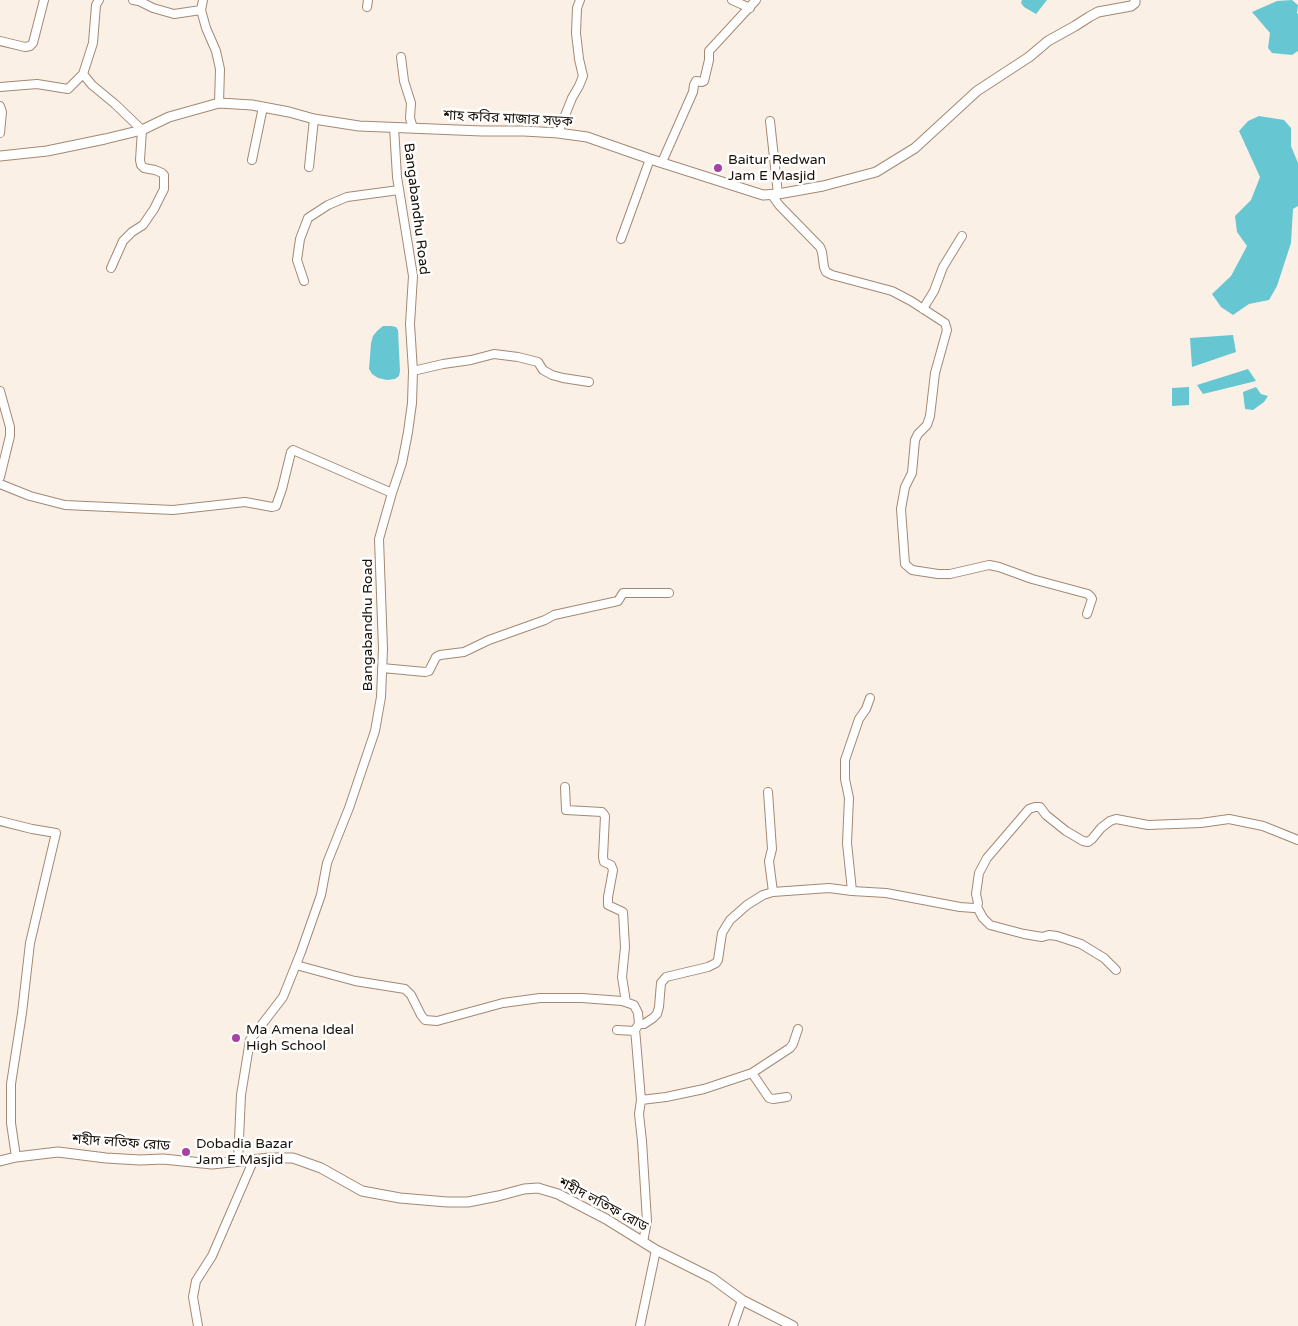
<!DOCTYPE html>
<html>
<head>
<meta charset="utf-8">
<style>
  body { margin:0 }
  canvas { display:block; background:#fbf0e6 }
</style>
</head>
<body>
<canvas width="1298" height="1326"></canvas>
<script>
const c = document.querySelector('canvas').getContext('2d');
c.lineJoin = 'round';
function paint(path, color) { c.fillStyle = color; c.fill(path, 'evenodd'); }
const shape = rows => new Path2D(rows.map(r => 'M' + r).join(''));
function trace(path, color, width, dash) { c.strokeStyle = color; c.lineWidth = width; c.lineCap = dash ? 'butt' : 'round'; c.setLineDash(dash || []); c.stroke(path); }
function write(font, color, halo, rows, align = 'center') {
  c.font = font + ' "Varela Round","Noto Sans Bengali",sans-serif'; c.lineWidth = 5; c.setLineDash([]); c.textBaseline = 'middle'; c.strokeStyle = halo; c.fillStyle = color; for (const [text, x, y, turn = 0] of rows) {
    c.save(); c.translate(x, y); c.rotate((+turn || 0) * Math.PI / 180); c.textAlign = isNaN(turn) ? turn : align; if (halo) c.strokeText(text, 0, 0); c.fillText(text, 0, 0); c.restore();
  }
}
paint(shape([
  [1022,0,1047,0,1036,14,1024,7,1021,3],
  [1292,0,1298,5,1297,13,1298,14,1298,51,1292,55,1272,53,1268,48,1270,33,1252,12,1277,1],
  [1259,116,1284,120,1291,128,1291,146,1298,163,1298,206,1293,209,1291,243,1277,286,1269,300,1249,304,1233,315,1221,307,1212,294,1231,276,1247,246,1237,232,1235,216,1251,200,1260,177,1239,131,1248,121],
  [383,326,391,326,396,327,398,330,400,371,399,376,395,379,387,380,378,378,372,374,369,369,371,343,373,336,377,331],
  [1233,335,1236,352,1192,367,1190,338],
  [1248,369,1256,381,1203,394,1197,385],
  [1189,387,1189,405,1172,406,1172,388],
  [1256,387,1261,394,1268,396,1264,402,1253,410,1245,409,1243,392]
]), '#66c7d2');
const minor = shape([
  [133,0,139,1,153,8,174,14,201,10],
  [203,0,201,10,206,28,216,51,220,69,219,103],
  [732,0,750,8],
  [367,7,368,0],
  [0,41,25,47,30,46,33,43,44,0],
  [401,57,404,81,411,103,410,118,413,128],
  [83,74,92,85,115,104,142,130,140,160,141,165,144,168,155,170,162,173,164,175,164,189,154,209,143,225,132,232,123,241,111,268],
  [0,87,37,84,68,89,83,74,93,43,96,5,99,0],
  [0,106,2,112,0,133],
  [770,121,778,194],
  [558,133,572,98,579,86,583,76,579,59,576,33,577,8,580,0],
  [252,160,263,107],
  [662,162,693,92,694,85,696,81,702,82,704,81,709,60,709,51,756,0],
  [309,167,314,119],
  [772,195,779,205,820,247,822,252,824,267,826,272,832,275,892,291,911,301,945,323,947,330,935,373,930,416,927,425,918,434,915,440,912,473,905,487,901,509,905,564,912,570,938,574,950,574,989,565,999,567,1032,579,1088,594,1091,597,1092,599,1087,614],
  [621,239,650,159],
  [304,281,297,260,300,239,308,218,328,205,347,197,399,190],
  [923,309,934,291,943,267,962,236],
  [413,371,443,364,471,360,494,354,518,357,538,362,543,370,552,375,563,378,589,382],
  [0,391,10,427,10,436,0,477],
  [0,484,30,496,65,505,173,510,245,502,272,507,276,506,282,489,291,452,293,450,392,493],
  [382,668,425,672,429,671,436,657,440,655,464,652,489,640,545,620,554,615,618,601,623,593,669,593],
  [565,787,566,810,602,812,605,816,603,857,604,862,611,865,613,870,608,897,608,905,623,912,625,947,622,977,626,1002],
  [768,792,772,849,769,861,773,892],
  [0,821,32,829,56,833,30,943,22,1013,11,1084,11,1123,16,1157],
  [852,891,847,843,849,798,845,779,845,760,859,719,866,709,870,698],
  [977,907,983,918,990,925,1024,934,1042,937,1049,935,1057,936,1081,944,1104,958,1116,970],
  [296,965,355,981,405,989,411,995,421,1015,425,1020,437,1021,503,1003,540,998,582,998,622,1001,634,1005,638,1013,639,1024,644,1024,653,1018,657,1014,659,1007,661,983,666,977,708,967,716,963,718,960,722,933,730,920,747,905,763,895,773,892,829,888,852,891,886,893,960,907,974,908,977,907,978,903,976,894,979,873,987,858,1029,809,1035,807,1040,807,1046,815,1066,831,1083,841,1088,842,1092,839,1101,828,1110,821,1116,819,1148,825,1201,823,1229,819,1263,826,1298,840],
  [639,1024,635,1030,636,1040,641,1100,639,1114,642,1141,647,1221,643,1242],
  [617,1030,635,1031],
  [752,1073,790,1048,793,1044,798,1029],
  [641,1100,666,1097,704,1089,752,1073,769,1098,773,1099,787,1097],
  [238,1161,241,1095,250,1040,283,997,301,952,321,895,327,863,349,808,375,731,381,697,383,649,379,539,392,493,402,463,408,432,412,403,413,371,410,324,413,276,397,177,394,127],
  [198,1326,193,1297,196,1281,212,1256,254,1159],
  [640,1326,656,1250],
  [733,1326,742,1300]
]);
const tertiary = shape([
  [0,156,47,151,105,139,142,130,169,117,219,103,252,105,289,112,314,119,359,126,482,131,524,131,558,133,587,137,650,159,763,195,778,194,823,186,876,172,915,148,977,91,1029,57,1048,41,1075,26,1089,17,1098,12,1131,6,1135,3,1135,0],
  [0,1161,16,1157,58,1152,106,1158,140,1160,163,1159,212,1164,270,1158,293,1158,321,1168,362,1191,400,1198,447,1202,468,1202,498,1196,524,1189,538,1188,558,1194,606,1219,656,1250,712,1278,742,1300,793,1326]
]);
trace(minor, '#a38973', 10);
trace(tertiary, '#a38973', 11);
trace(minor, '#fff', 8);
trace(tertiary, '#fff', 9);
for (const [x, y, r, color] of [
  [718,168,5,"#a841a5"],
  [236,1038,5,"#a841a5"],
  [186,1152,5,"#a841a5"]
]) { const dot = new Path2D(); dot.arc(x, y, r, 0, 2 * Math.PI); c.fillStyle = color; c.fill(dot); trace(dot, '#fff', 2); }
write('14px', '#1a1108', '#fff', [
  ["শাহ কবির মাজার সড়ক",508,119,3],
  ["Bangabandhu Road",416,209,83],
  ["Bangabandhu Road",368,625,-90],
  ["শহীদ লতিফ রোড",121,1143,4],
  ["শহীদ লতিফ রোড",603,1205,28]
]);
write('14px', '#1a1108', '#fff', [
  ["Baitur Redwan",728,160],
  ["Jam E Masjid",728,176],
  ["Ma Amena Ideal",246,1030],
  ["High School",246,1046],
  ["Dobadia Bazar",196,1144],
  ["Jam E Masjid",196,1160]
], 'left');
</script>
</body>
</html>
